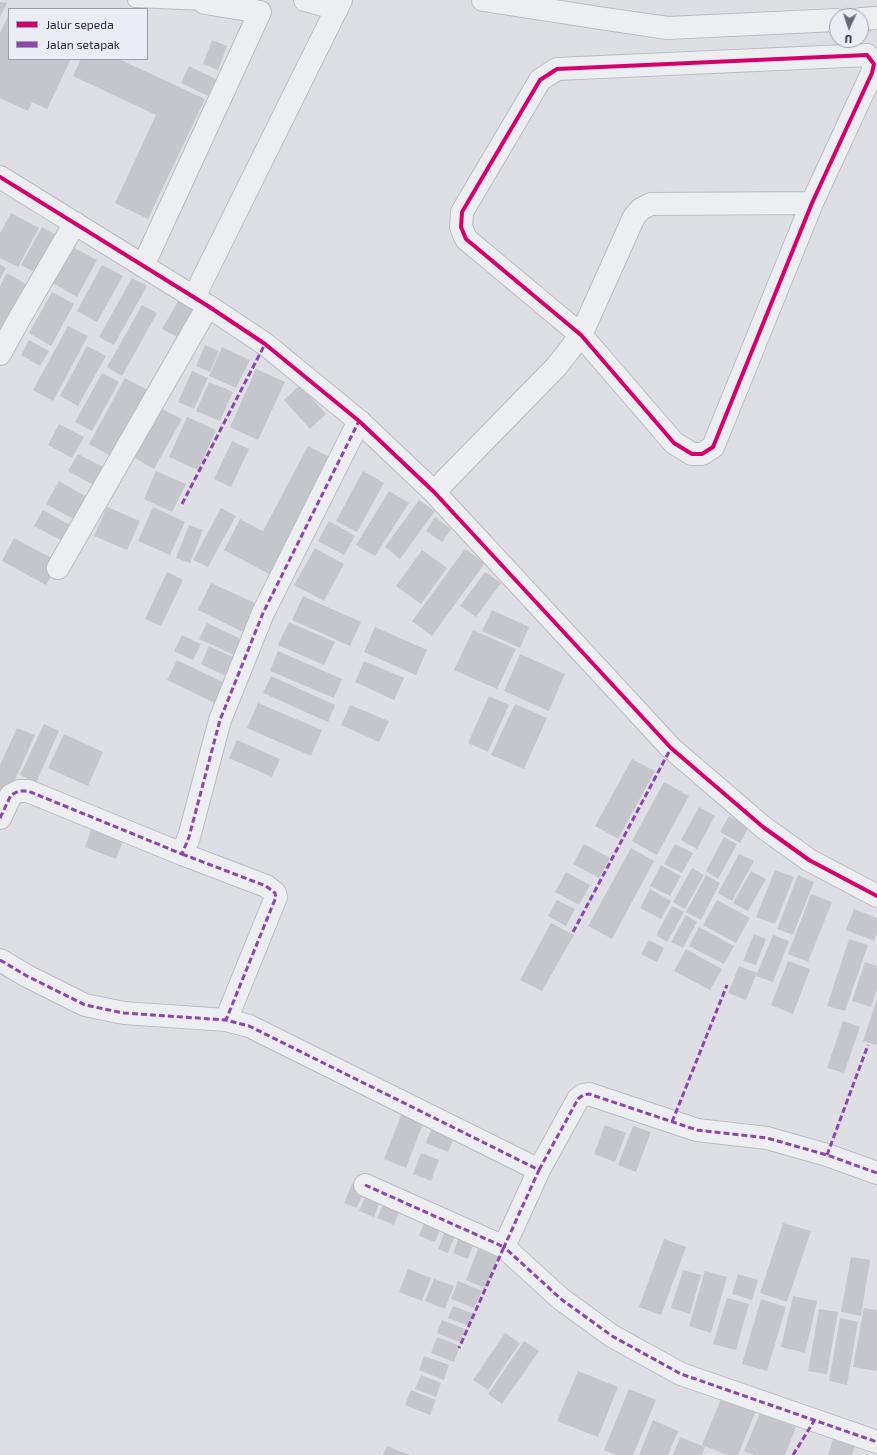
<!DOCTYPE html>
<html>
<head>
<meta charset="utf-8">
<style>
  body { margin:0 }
  #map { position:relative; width:877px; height:1455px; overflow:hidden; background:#dedfe4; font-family:"Exo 2",sans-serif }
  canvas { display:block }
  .legend { position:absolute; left:8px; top:8px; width:140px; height:52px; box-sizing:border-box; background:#eaedf4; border:1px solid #9b9fab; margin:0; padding:5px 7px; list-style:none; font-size:12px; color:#24293e }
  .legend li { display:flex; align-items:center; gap:8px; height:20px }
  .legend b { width:20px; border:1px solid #9b9fab }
  .north { position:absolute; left:829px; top:8px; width:40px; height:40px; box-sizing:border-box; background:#eaedf4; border:1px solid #9b9fab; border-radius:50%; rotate:183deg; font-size:11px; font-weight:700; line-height:16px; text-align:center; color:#24293e }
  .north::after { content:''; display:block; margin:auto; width:14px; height:18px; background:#656978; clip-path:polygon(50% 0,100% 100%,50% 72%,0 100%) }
</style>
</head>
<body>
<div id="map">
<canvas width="877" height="1455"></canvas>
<ul class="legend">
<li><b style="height:5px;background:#d6006c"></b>Jalur sepeda</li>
<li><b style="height:5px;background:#8e44ad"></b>Jalan setapak</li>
</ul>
<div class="north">U</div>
</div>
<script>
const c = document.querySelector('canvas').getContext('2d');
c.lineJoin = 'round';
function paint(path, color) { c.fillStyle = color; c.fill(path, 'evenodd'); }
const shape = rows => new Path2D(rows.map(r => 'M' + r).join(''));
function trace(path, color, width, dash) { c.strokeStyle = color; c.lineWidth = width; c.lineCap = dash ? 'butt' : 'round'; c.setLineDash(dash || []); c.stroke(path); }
paint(shape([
  [0,2,7,3,0,17],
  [9,14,9,59,71,59,47,109,32,102,28,111,0,98,0,33],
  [212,40,227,46,218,70,203,64],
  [81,59,119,59,205,99,148,219,115,203,156,115,73,76],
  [189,66,216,79,208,96,181,83],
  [11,213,39,228,18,267,0,258,0,233],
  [42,227,60,237,40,275,21,265],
  [71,246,97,260,77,297,51,282],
  [0,264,6,268,0,279],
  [102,265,123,276,97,322,77,311],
  [7,273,33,288,0,348,0,286],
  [132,278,147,286,114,345,99,337],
  [52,292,74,304,51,346,29,333],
  [178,301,195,310,179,338,162,329],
  [142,305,157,313,122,376,107,367],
  [68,326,88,336,53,401,33,390],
  [29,340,49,351,40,366,21,355],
  [205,345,219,351,210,372,196,366],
  [87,346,106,356,78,406,60,396],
  [222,347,250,360,236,388,209,376],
  [256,369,285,382,258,440,230,427],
  [192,371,208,378,194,409,178,402],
  [102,373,119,382,92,431,75,422],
  [125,378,153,393,116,459,89,444],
  [209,382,233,392,220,421,196,411],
  [300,385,326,414,310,429,284,400],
  [160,408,182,419,154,469,133,457],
  [187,417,216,430,198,470,169,457],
  [59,424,84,437,72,458,48,445],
  [232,441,249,449,231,487,214,479],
  [308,446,333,459,271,575,224,550,240,519,263,531],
  [78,454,109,470,99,488,68,471],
  [156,471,186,484,172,512,144,499],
  [363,471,384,483,357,532,336,521],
  [59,481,92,500,79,522,46,504],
  [389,491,409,503,375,556,356,545],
  [419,500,435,511,400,559,385,547],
  [107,507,140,521,127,550,94,536],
  [153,507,185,522,170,555,138,541],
  [221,508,236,516,208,567,193,560],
  [43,510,77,529,68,544,34,526],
  [435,517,451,529,442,542,426,531],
  [329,521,355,536,344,555,318,541],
  [189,525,203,530,190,563,176,558],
  [14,538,59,562,46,585,2,561],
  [315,548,344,564,324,601,294,585],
  [465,549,485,563,432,636,412,621],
  [422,550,447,568,421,604,396,586],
  [167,572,183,580,161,626,145,619],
  [485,572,501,583,476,617,460,606],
  [211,583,257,604,243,632,198,610],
  [303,596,361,622,350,646,292,620],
  [492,610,529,627,520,648,482,631],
  [289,622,335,642,324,665,278,645],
  [207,623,241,639,234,655,199,639],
  [375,627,427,650,416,675,364,652],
  [473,630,516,649,497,689,454,670],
  [182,635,201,644,193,660,174,651],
  [209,646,239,660,230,678,201,664],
  [278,651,342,679,334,698,270,671],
  [520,654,565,674,549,711,504,691],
  [177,660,229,685,219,705,167,680],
  [364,661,404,678,394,700,355,682],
  [271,676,335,705,328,722,263,693],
  [489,696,509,705,488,752,468,743],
  [258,703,322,730,311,756,247,728],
  [515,704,547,718,524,769,491,755],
  [350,705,389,721,379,742,341,725],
  [44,724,59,731,36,783,20,775],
  [17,728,35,735,0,813,0,765],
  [64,734,103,752,88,786,48,768],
  [237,740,280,759,272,777,229,758],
  [632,759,655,771,618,839,595,826],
  [664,782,689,796,657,855,632,841],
  [699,807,715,816,697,849,681,840],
  [729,816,749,827,740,843,720,832],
  [93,824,125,836,116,859,85,847],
  [724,837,737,844,718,879,706,871],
  [584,844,610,858,599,878,573,864],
  [675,844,693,853,682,873,664,864],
  [631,848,654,861,612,939,588,926],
  [739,854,754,861,732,901,718,893],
  [661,865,681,876,670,896,650,886],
  [692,868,704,875,685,909,673,902],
  [775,870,794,877,775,924,756,917],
  [751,871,766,879,748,911,733,903],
  [566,872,590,885,579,905,555,892],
  [706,875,720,883,701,920,686,912],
  [798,875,814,882,793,935,777,929],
  [650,889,671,901,661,919,640,908],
  [811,894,832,902,808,962,788,954],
  [557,900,575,909,566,926,548,916],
  [717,900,750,918,736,943,703,925],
  [672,906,684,912,667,942,656,935],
  [854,909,877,918,877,933,874,941,846,930],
  [686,915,697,922,683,948,671,942],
  [551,923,574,935,542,991,520,980],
  [699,927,734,946,724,964,689,946],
  [754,934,766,939,756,965,743,961],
  [773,935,789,941,773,982,756,976],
  [849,939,868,945,845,1011,827,1006],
  [649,940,664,948,657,962,641,954],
  [686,949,722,969,710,990,674,971],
  [788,961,810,969,793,1014,771,1005],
  [865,962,877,966,877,989,871,1007,852,1001],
  [739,966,757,973,746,1000,728,993],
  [877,999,877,1043,876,1045,863,1041],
  [843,1021,860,1027,844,1073,827,1068],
  [403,1110,425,1118,406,1168,384,1159],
  [605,1125,626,1133,615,1162,594,1154],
  [633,1126,651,1132,636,1172,618,1165],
  [432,1127,455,1136,448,1152,426,1143],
  [421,1153,439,1160,431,1181,413,1174],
  [353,1182,365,1187,357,1208,344,1203],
  [367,1193,381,1199,374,1217,359,1211],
  [385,1200,401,1206,394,1225,377,1218],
  [425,1220,441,1227,435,1242,419,1236],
  [783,1223,811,1231,787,1302,760,1293],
  [445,1231,455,1236,448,1253,438,1249],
  [460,1234,475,1240,468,1259,453,1253],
  [664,1239,686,1247,661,1315,639,1307],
  [478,1249,498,1257,485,1288,466,1280],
  [851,1257,870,1260,861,1316,841,1312],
  [408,1269,431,1278,422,1301,399,1292],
  [683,1270,701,1275,690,1314,671,1308],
  [705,1271,727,1277,711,1333,689,1326],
  [738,1274,758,1280,752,1300,732,1294],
  [434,1279,454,1286,445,1309,425,1301],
  [458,1281,482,1291,474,1308,451,1299],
  [793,1296,817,1301,805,1353,781,1347],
  [727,1298,749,1304,736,1350,713,1344],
  [761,1299,786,1307,767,1371,742,1364],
  [453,1306,474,1314,469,1326,448,1318],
  [864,1308,877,1310,877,1371,853,1367],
  [819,1309,838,1312,827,1374,808,1371],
  [840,1318,858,1322,847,1385,829,1381],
  [442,1320,465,1329,460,1342,437,1333],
  [505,1333,520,1343,488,1390,473,1380],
  [437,1337,460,1346,454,1362,431,1353],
  [524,1341,539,1351,502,1404,488,1394],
  [424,1356,449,1365,444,1380,419,1370],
  [578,1371,618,1387,598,1437,557,1421],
  [421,1375,441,1383,436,1397,415,1389],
  [629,1389,656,1400,633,1455,616,1455,604,1450],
  [411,1390,436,1400,430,1415,405,1405],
  [724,1392,758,1406,738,1455,727,1455,702,1445],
  [760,1413,796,1427,785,1455,754,1455,744,1451],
  [653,1420,678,1431,668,1455,639,1455],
  [835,1433,857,1440,852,1455,828,1455],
  [680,1437,705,1447,702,1455,673,1455],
  [387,1446,410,1455,383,1455]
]), '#c5c6cc');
const service = shape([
  [135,0,205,3]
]);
const minor = shape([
  [305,0,337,9],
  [483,0,606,19,668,28,837,20],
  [861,19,877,18],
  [867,55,874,64,872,73,812,203,713,447,702,454,692,454,674,443,581,335,466,239,461,227,462,212,540,80,557,69,867,55],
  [143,266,260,12,205,3],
  [194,297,341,0],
  [0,354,18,321,75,223],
  [434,492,557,366,581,335,634,217,641,209,651,204,812,203],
  [58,568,208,306],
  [0,818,11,795,19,791,28,791,182,854,189,837,220,720,263,613,359,421],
  [182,854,266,886,275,893,276,897,226,1020],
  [0,960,27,976,85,1005,124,1013,226,1020,249,1026,539,1170,504,1247,561,1299,612,1336,681,1374,877,1442],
  [539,1170,578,1099,583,1095,589,1094,697,1130,767,1138,827,1155,877,1173],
  [365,1185,504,1247]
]);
const tertiary = shape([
  [0,177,208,306,265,344,359,421,434,492,671,748,763,827,809,860,877,896]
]);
trace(service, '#bbbcc2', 16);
trace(minor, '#bbbcc2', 24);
trace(tertiary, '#bbbcc2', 24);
trace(service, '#edeef1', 14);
trace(minor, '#edeef1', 22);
trace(tertiary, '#edeef1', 22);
trace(shape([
  [182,504,265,344],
  [0,818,11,795,19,791,28,791,182,854,189,837,220,720,263,613,359,421],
  [182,854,266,886,275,893,276,897,226,1020],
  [573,932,671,748],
  [0,960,27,976,85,1005,124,1013,226,1020,249,1026,539,1170,504,1247,561,1299,612,1336,681,1374,877,1442],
  [672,1122,727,985],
  [827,1155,868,1045],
  [539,1170,578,1099,583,1095,589,1094,697,1130,767,1138,827,1155,877,1173],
  [365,1185,504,1247,459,1348],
  [793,1455,814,1421]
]), '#8e44ad', 3, [6, 3]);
trace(shape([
  [867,55,874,64,872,73,812,203,713,447,702,454,692,454,674,443,581,335,466,239,461,227,462,212,540,80,557,69,867,55],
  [0,177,208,306,265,344,359,421,434,492,671,748,763,827,809,860,877,896]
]), '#d6006c', 4);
</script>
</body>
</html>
